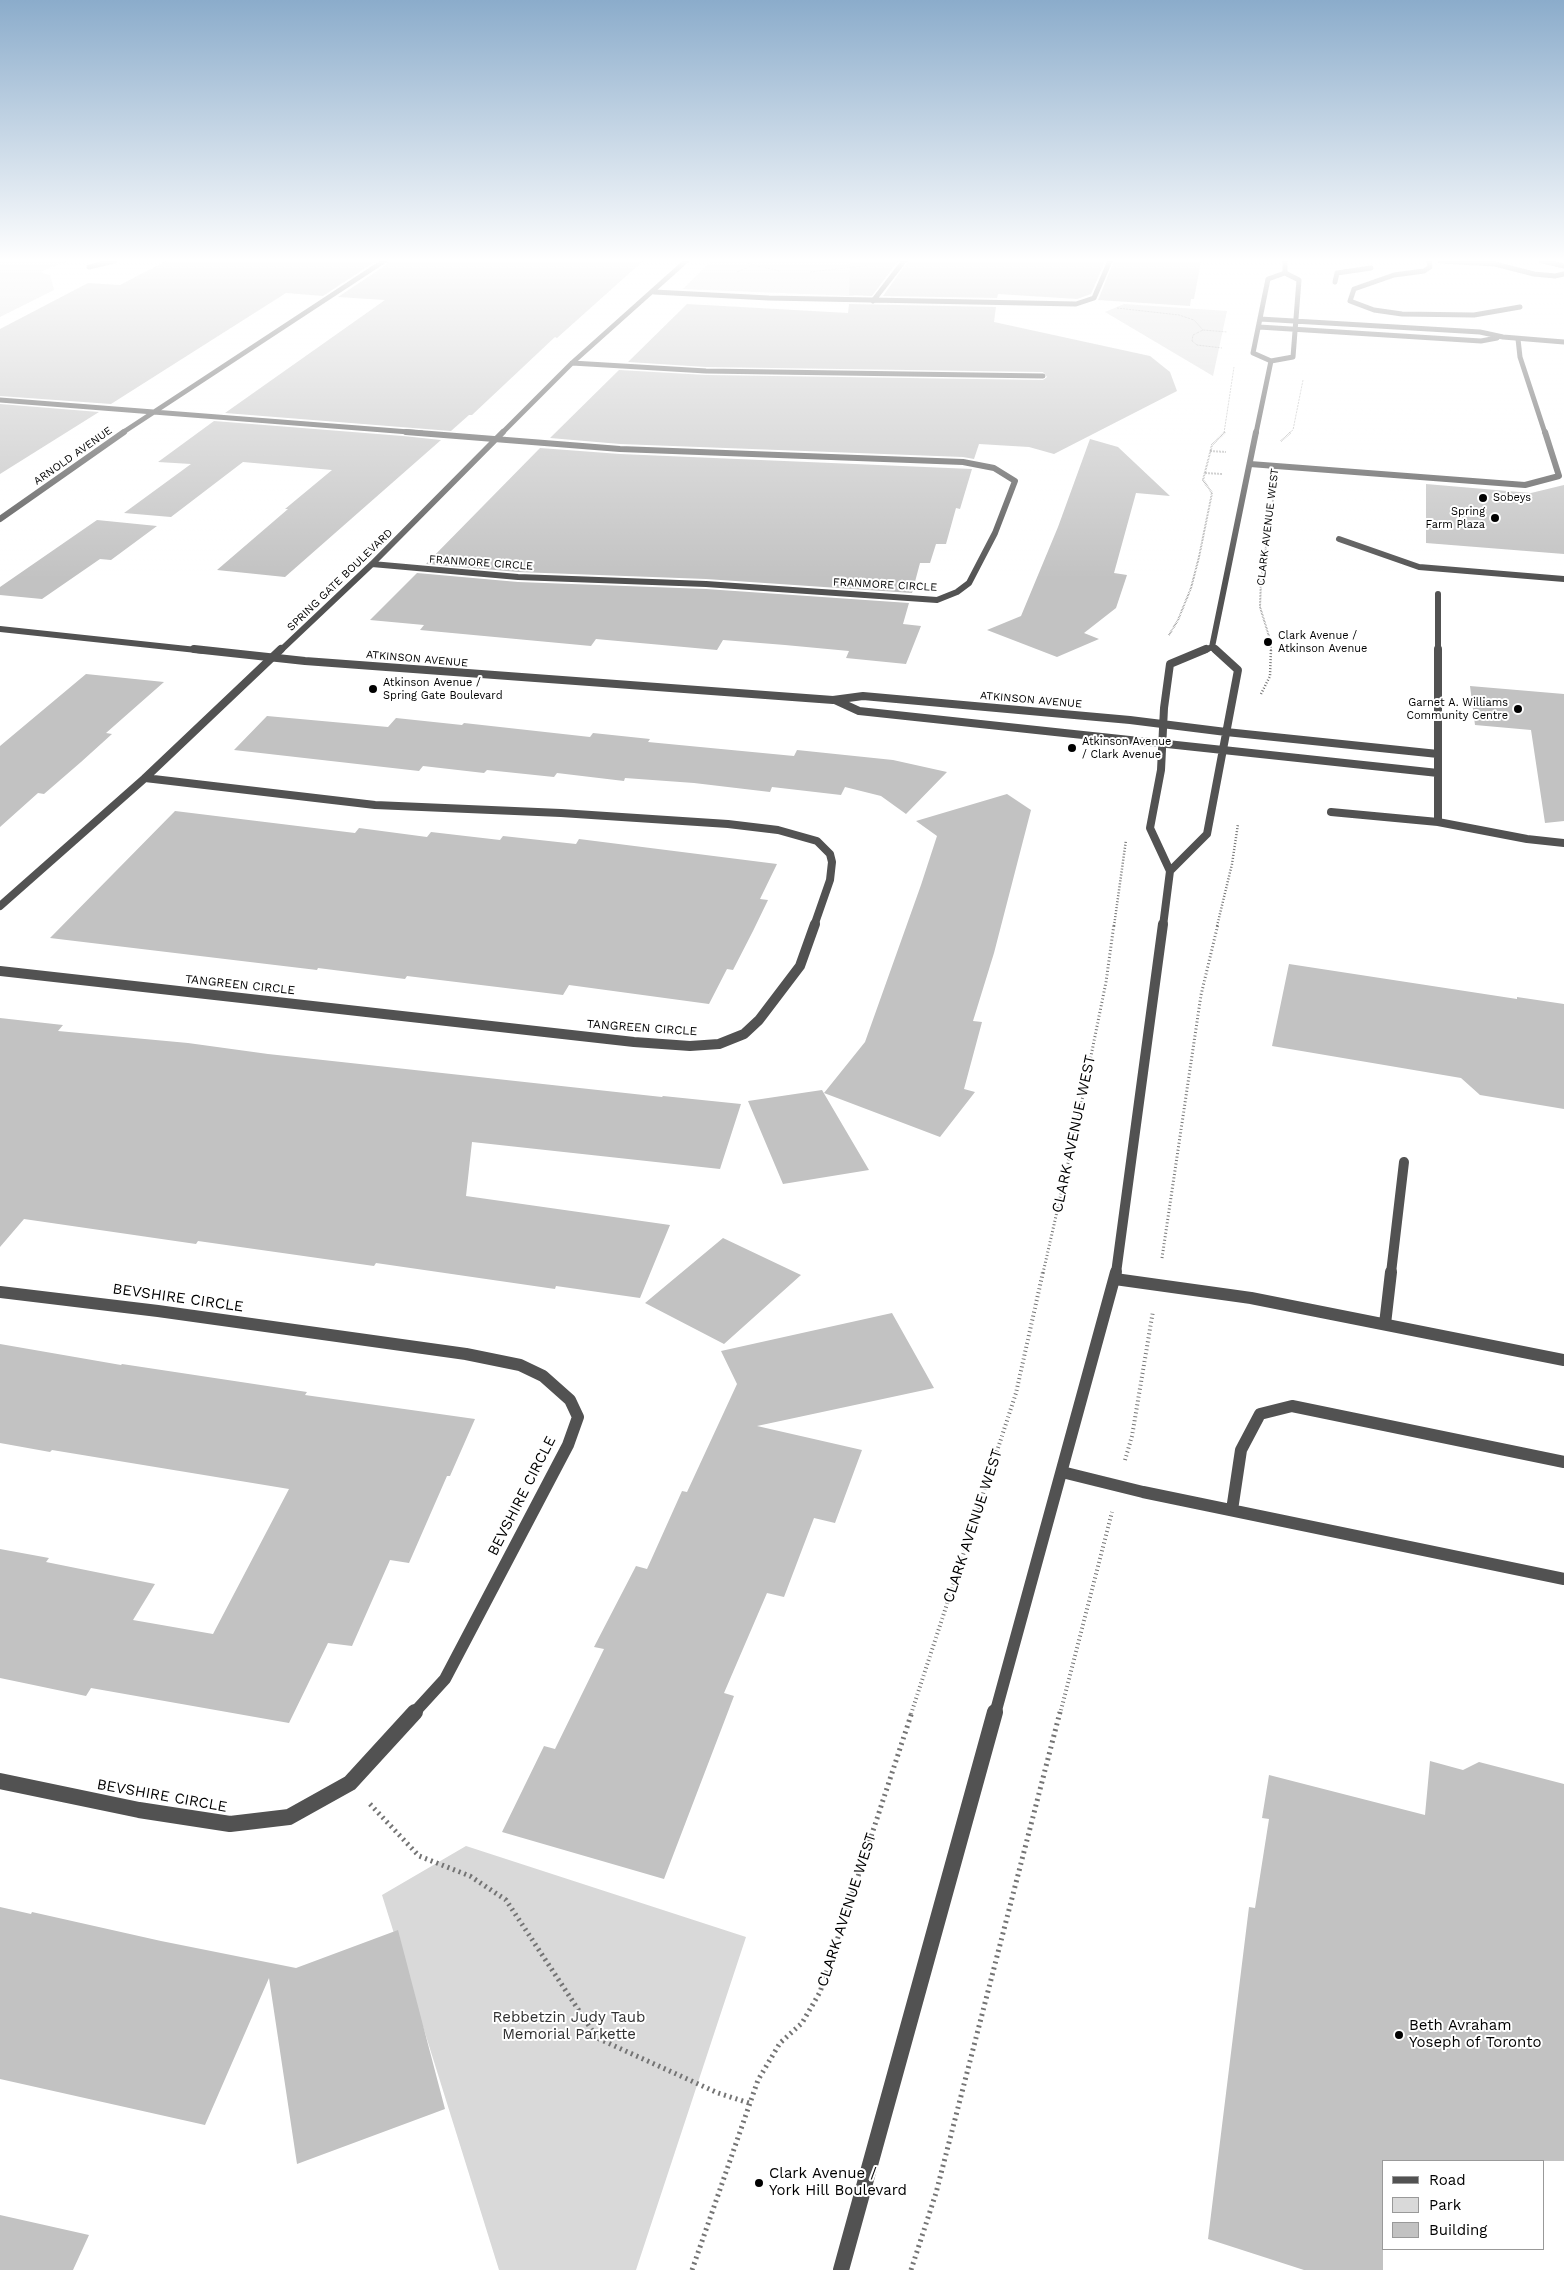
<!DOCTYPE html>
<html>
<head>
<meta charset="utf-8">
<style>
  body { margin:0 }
  #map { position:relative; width:1564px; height:2270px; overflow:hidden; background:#fff; font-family:"Work Sans",sans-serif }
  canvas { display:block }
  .legend { position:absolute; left:1382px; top:2160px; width:162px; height:90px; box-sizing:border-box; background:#fff; border:1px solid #999; margin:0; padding:6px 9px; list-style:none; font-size:15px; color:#000 }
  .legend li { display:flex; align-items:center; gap:10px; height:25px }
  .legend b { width:25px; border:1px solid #999 }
</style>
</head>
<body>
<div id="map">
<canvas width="1564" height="2270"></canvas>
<ul class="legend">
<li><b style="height:6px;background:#525252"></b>Road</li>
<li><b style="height:14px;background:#d9d9d9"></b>Park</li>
<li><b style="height:14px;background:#c2c2c2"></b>Building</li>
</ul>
</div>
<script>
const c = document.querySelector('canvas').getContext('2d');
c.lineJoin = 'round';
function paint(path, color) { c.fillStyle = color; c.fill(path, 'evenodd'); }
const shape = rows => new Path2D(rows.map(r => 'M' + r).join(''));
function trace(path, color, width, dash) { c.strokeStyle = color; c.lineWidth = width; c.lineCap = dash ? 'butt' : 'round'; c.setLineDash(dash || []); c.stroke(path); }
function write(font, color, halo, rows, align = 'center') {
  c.font = font + ' "Work Sans",sans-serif'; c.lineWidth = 4; c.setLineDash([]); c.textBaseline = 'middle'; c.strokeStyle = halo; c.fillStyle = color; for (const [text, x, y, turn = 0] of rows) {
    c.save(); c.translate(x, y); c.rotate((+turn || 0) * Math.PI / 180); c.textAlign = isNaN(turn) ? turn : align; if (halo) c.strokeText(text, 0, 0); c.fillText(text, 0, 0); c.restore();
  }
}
paint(shape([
  [0,261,67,261,40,272,50,275,54,290,0,317],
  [711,261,879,261,853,296,683,289],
  [1124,304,1227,311,1213,376,1105,312],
  [466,1846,746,1937,636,2270,499,2270,382,1895]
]), '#d9d9d9');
paint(shape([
  [166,261,376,261,323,296,286,293,111,404,0,396,0,329,88,283,120,285],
  [388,261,643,261,557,338,555,337,472,415,469,415,451,431,225,413,385,300,338,297,386,265],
  [850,261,898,261,872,296,849,295],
  [908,261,1105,261,1091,294,1077,299,998,294,997,298,883,296],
  [1114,261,1201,261,1194,299,1191,299,1190,306,1098,300],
  [687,304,848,313,849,304,996,307,994,322,1150,356,1170,372,1177,391,1054,454,1029,447,979,444,974,459,963,457,620,444,550,438,619,370,706,375,1043,380,1047,377,1043,372,706,367,628,362],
  [0,404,99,412,0,474],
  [214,421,403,436,441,440,285,577,217,570,288,509,285,509,332,470,243,462,171,517,124,513,191,464,158,462],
  [1090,439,1118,447,1170,496,1136,493,1114,573,1127,575,1116,608,1084,633,1099,639,1057,657,987,630,1021,616,1058,527],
  [540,448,620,454,972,469,960,509,956,508,946,544,936,544,930,563,920,563,912,593,706,579,518,572,426,564],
  [1426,484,1531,493,1564,485,1564,554,1426,543],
  [97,520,157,526,111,560,100,559,42,599,0,595,0,587],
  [417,573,518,582,706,589,909,603,903,624,921,626,906,664,846,658,849,651,785,645,723,640,717,650,596,639,591,646,420,630,424,625,370,620],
  [86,674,164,682,106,733,112,734,81,762,44,794,38,793,0,827,0,746],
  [1470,686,1564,694,1564,821,1545,823,1531,730,1475,725],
  [267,716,388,727,396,718,462,725,464,723,590,737,593,733,650,739,648,742,794,756,797,750,893,760,947,772,906,814,881,796,845,787,841,795,772,787,770,792,694,783,625,778,624,781,557,773,554,777,487,770,484,773,423,766,419,771,234,750],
  [1007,794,1031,810,994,953,973,1021,982,1022,964,1089,975,1092,940,1137,824,1093,865,1042,921,885,937,836,916,821],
  [175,811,355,833,359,828,427,837,431,832,500,840,503,836,576,844,579,839,777,864,760,899,768,900,753,931,733,970,727,969,709,1004,569,985,563,995,407,976,405,979,318,968,317,970,250,962,50,938],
  [1289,964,1517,999,1517,997,1564,1004,1564,1109,1480,1095,1461,1078,1272,1046],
  [0,1018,63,1025,58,1031,188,1043,268,1054,662,1097,663,1096,741,1104,720,1169,472,1142,466,1196,670,1225,640,1298,556,1286,555,1289,376,1263,374,1266,198,1241,196,1244,24,1219,0,1247],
  [822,1090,869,1170,783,1184,748,1101],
  [723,1238,801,1275,724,1344,645,1303],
  [892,1313,934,1388,757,1426,862,1450,835,1523,814,1518,784,1597,767,1593,724,1693,734,1696,664,1879,502,1832,544,1746,555,1749,604,1649,594,1647,636,1566,647,1569,682,1491,687,1492,737,1384,721,1351],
  [0,1344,121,1365,122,1364,307,1392,305,1395,475,1419,450,1476,447,1476,409,1563,390,1560,352,1646,328,1643,289,1723,91,1688,86,1696,0,1678,0,1549,49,1558,46,1562,155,1584,133,1620,213,1634,289,1489,52,1450,50,1452,0,1443],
  [1430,1761,1463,1770,1479,1762,1564,1784,1564,2161,1383,2161,1383,2270,1304,2270,1208,2239,1249,1907,1255,1908,1269,1819,1262,1818,1269,1775,1425,1815],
  [0,1907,31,1914,32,1912,161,1941,296,1968,398,1930,445,2109,297,2164,269,1978,205,2125,0,2079],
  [0,2215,89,2235,73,2270,0,2270]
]), '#c2c2c2');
trace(shape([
  [741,261,752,264],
  [737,272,753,265,780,271],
  [810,272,871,265],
  [1117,308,1179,315,1194,320,1203,330,1227,332],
  [1203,330,1193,335,1192,341,1197,345,1222,348],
  [1224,433,1234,367],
  [1289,433,1293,430,1303,380]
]), '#747474', 1, [0.5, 1]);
trace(shape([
  [1281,441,1291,432],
  [1210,451,1226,452],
  [1205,473,1222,474],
  [1169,635,1178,620,1191,588,1199,557,1212,493,1203,480,1212,445,1225,432],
  [1271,651,1271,643,1260,607,1261,580,1273,501,1272,493]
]), '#747474', 2, [0.5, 1]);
trace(shape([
  [1261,694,1270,676,1271,649],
  [1114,926,1126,840],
  [1217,926,1232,864,1238,824]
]), '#747474', 2.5, [1, 2]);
trace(shape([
  [1162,1258,1201,995,1218,924],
  [1043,1273,1079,1115,1106,982,1114,924]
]), '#747474', 3, [1, 2.5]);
trace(shape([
  [1125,1460,1132,1436,1153,1311],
  [911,1714,1016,1393,1043,1272],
  [1060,1714,1112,1512]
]), '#747474', 4, [1, 3]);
trace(shape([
  [370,1804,419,1856,470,1876,506,1900,597,2038,718,2093,749,2103],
  [692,2270,758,2080,780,2043,802,2023,820,1992,912,1712],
  [911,2270,936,2193,1060,1712]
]), '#747474', 5, [2, 4]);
trace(shape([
  [1429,261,1430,267,1424,271,1394,275,1354,289,1350,301,1374,310,1402,314,1474,315,1520,307],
  [1440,261,1495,264,1534,274,1555,276,1564,274],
  [1542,261,1564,266],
  [1335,282,1337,273,1371,268],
  [1518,339,1520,357,1545,433]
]), '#525252', 5);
trace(shape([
  [1250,464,1525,485,1559,476,1545,432],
  [1339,539,1419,567,1564,579],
  [1438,594,1438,651]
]), '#525252', 6);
trace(shape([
  [1438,649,1438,822],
  [1226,732,1438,754],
  [1223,750,1438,773],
  [1331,812,1438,822,1527,839,1564,843]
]), '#525252', 8);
trace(shape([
  [1391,1273,1404,1162]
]), '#525252', 10);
trace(shape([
  [1115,1279,1251,1298,1564,1360],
  [1385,1324,1391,1272],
  [1062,1472,1143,1492,1564,1579],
  [1232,1510,1241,1450,1260,1414,1292,1406,1564,1462]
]), '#525252', 12);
trace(shape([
  [89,267,114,261],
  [654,292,769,298,1076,304,1094,298,1110,261],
  [873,301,904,261],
  [572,363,706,371,1043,376],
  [0,400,422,433],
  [122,433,384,261],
  [502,433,572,363,686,261]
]), '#525252', 5);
trace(shape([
  [0,519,124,432],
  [372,564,518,577,706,584,937,600,957,592,969,583,995,533,1015,481,994,468,963,462,620,449,406,432],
  [280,651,372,564,503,432]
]), '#525252', 6);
trace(shape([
  [145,778,375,805,561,813,728,824,778,830,817,841,830,854,832,862,830,880,814,926],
  [0,906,145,778,281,649]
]), '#525252', 8);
trace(shape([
  [0,971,634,1042,690,1046,719,1044,744,1034,759,1020,800,966,815,924]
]), '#525252', 10);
trace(shape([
  [0,1292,158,1311,466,1354,520,1365,543,1376,570,1400,578,1417,568,1445,445,1679,413,1714]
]), '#525252', 12);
trace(shape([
  [0,1781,139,1810,230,1824,289,1817,350,1783,415,1712]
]), '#525252', 16);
trace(shape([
  [1285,261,1285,273],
  [1285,273,1299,280,1293,357,1271,361,1253,353,1268,279,1285,273],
  [1260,319,1480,332,1503,337,1564,342],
  [1259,327,1481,341,1497,338],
  [1256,433,1271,361]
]), '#525252', 5);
trace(shape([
  [0,629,206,651],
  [1212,647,1256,432],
  [1212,647,1216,651],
  [1203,651,1212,647]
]), '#525252', 6);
trace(shape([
  [194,649,305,661,833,700,863,696,1130,720,1226,732],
  [835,700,859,711,1223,750],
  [1170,871,1207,834,1238,670,1215,649],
  [1163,926,1170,871,1150,828,1161,770,1164,708,1170,664,1206,649]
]), '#525252', 8);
trace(shape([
  [1116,1273,1163,924]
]), '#525252', 10);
trace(shape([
  [995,1714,1116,1272]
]), '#525252', 12);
trace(shape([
  [841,2270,995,1712]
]), '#525252', 16);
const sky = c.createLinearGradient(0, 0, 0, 579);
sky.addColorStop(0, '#8baccb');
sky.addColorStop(0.45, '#fff');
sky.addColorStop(1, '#ffffff00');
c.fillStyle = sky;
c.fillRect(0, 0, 1564, 579);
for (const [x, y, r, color] of [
  [1483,498,5,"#000"],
  [1495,518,5,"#000"],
  [1268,642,5,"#000"],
  [373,689,5,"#000"],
  [1518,709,5,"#000"],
  [1072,748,5,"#000"],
  [1399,2035,5,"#000"],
  [759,2183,5,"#000"]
]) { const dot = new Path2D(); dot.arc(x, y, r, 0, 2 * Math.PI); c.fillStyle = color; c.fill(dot); trace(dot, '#fff', 2); }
write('11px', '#000', '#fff', [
  ["ARNOLD AVENUE",73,456,-35],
  ["CLARK AVENUE WEST",1268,527,-83],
  ["FRANMORE CIRCLE",481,563,4],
  ["SPRING GATE BOULEVARD",340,580,-44],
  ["FRANMORE CIRCLE",885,585,3],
  ["ATKINSON AVENUE",417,659,5],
  ["ATKINSON AVENUE",1031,700,5]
]);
write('11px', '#000', '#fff', [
  ["Sobeys",1493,498],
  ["Spring",1485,512,"right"],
  ["Farm Plaza",1485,525,"right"],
  ["Clark Avenue /",1278,636],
  ["Atkinson Avenue",1278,649],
  ["Atkinson Avenue /",383,683],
  ["Spring Gate Boulevard",383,696],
  ["Garnet A. Williams",1508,703,"right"],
  ["Community Centre",1508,716,"right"],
  ["Atkinson Avenue",1082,742],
  ["/ Clark Avenue",1082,755]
], 'left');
write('12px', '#000', '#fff', [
  ["TANGREEN CIRCLE",240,985,6],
  ["TANGREEN CIRCLE",642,1028,4]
]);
write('15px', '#000', '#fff', [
  ["CLARK AVENUE WEST",1074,1134,-78],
  ["BEVSHIRE CIRCLE",178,1298,8],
  ["BEVSHIRE CIRCLE",522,1496,-63],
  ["CLARK AVENUE WEST",973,1526,-72],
  ["BEVSHIRE CIRCLE",162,1796,10],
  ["CLARK AVENUE WEST",847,1910,-72]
]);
write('15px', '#303030', '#fff', [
  ["Rebbetzin Judy Taub",569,2018],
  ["Memorial Parkette",569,2035]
]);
write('15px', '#000', '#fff', [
  ["Beth Avraham",1409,2026],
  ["Yoseph of Toronto",1409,2043],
  ["Clark Avenue /",769,2174],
  ["York Hill Boulevard",769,2191]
], 'left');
</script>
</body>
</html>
